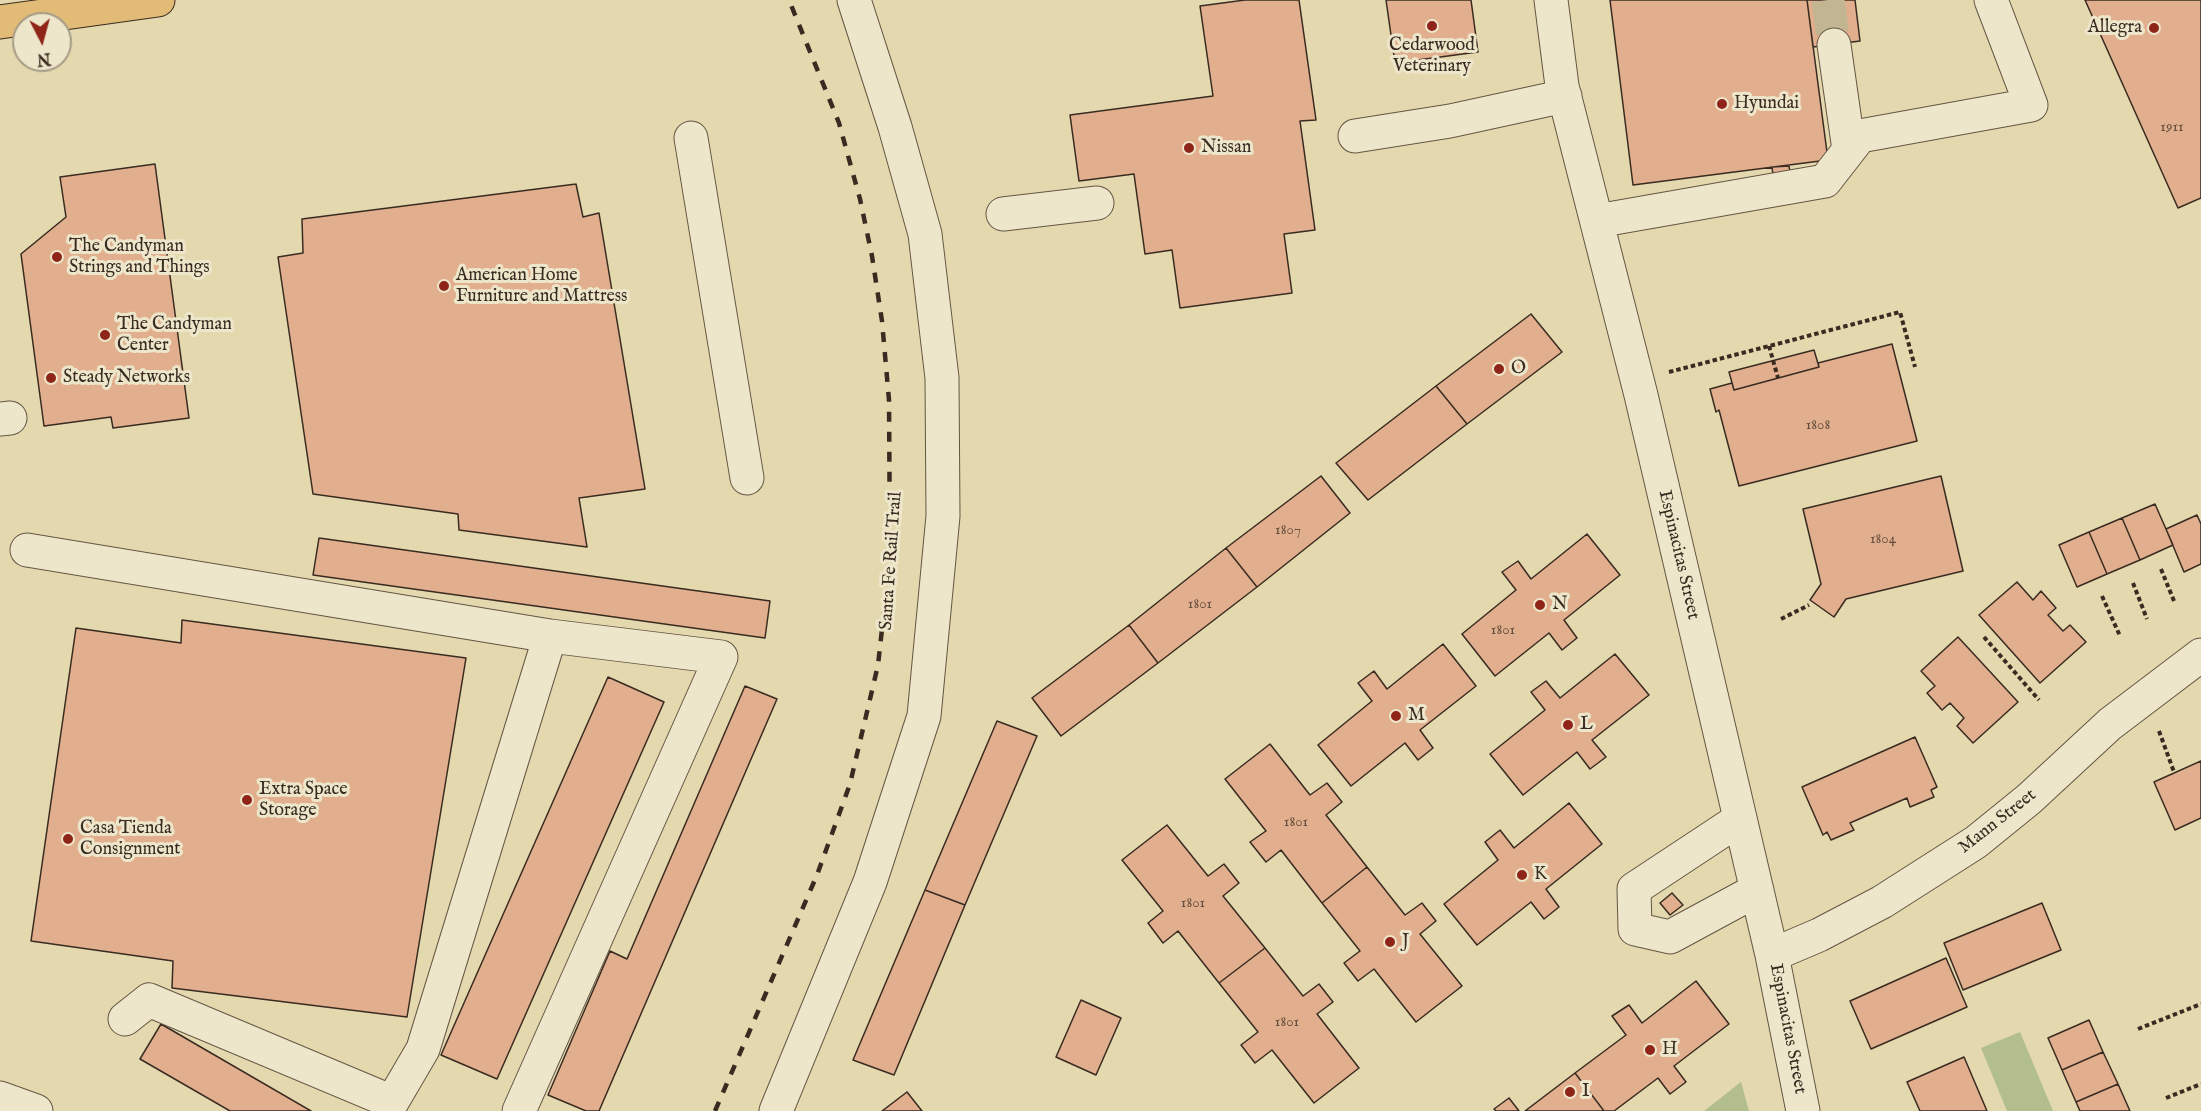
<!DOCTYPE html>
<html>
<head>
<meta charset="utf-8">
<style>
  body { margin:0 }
  #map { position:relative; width:2201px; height:1111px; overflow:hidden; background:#e4d8ae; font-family:"IM FELL English",serif }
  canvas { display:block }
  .north { position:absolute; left:12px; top:12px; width:60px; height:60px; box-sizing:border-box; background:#ede6ca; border:2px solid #a59b86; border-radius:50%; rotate:174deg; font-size:16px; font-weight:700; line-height:24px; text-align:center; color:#392b21 }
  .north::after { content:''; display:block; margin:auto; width:21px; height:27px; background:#8f2418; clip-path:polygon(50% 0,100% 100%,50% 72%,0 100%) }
</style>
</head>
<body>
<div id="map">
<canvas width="2201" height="1111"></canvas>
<div class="north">N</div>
</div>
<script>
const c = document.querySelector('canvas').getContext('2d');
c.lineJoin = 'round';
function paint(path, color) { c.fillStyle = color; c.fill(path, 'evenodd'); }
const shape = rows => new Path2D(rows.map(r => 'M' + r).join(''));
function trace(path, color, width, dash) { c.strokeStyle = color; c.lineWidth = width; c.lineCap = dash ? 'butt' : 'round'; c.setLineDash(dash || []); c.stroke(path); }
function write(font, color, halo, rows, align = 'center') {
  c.font = font + ' "IM FELL English",serif'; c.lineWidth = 6; c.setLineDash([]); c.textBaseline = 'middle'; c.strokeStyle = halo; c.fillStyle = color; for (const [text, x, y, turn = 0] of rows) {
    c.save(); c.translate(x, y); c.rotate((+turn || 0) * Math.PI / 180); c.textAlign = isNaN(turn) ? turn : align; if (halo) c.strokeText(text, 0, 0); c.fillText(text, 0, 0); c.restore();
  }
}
paint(shape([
  [2020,1032,2053,1111,2007,1111,1981,1048],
  [1741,1082,1749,1111,1704,1111]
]), '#b2bf8c');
const building = shape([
  [1245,0,1299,0,1316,120,1300,121,1315,230,1284,234,1292,293,1180,308,1172,250,1145,254,1134,174,1079,181,1070,115,1213,96,1200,6,1245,0],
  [1386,0,1471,0,1478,52,1395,63,1386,0],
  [1610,0,1807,0,1828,160,1633,185,1610,0],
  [1807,0,1855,0,1860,41,1813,47,1807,0],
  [2085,0,2201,0,2201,198,2178,208,2085,0],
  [155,164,189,418,113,428,111,417,44,426,21,254,66,217,60,177,155,164],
  [1789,166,1790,172,1773,175,1772,167,1789,166],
  [576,184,583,217,599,213,645,489,579,498,587,547,459,530,458,514,313,494,278,257,303,253,302,219,576,184],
  [1531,314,1562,352,1467,424,1436,386,1531,314],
  [1892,344,1917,441,1739,486,1719,410,1716,412,1710,389,1732,383,1734,390,1819,367,1818,363,1892,344],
  [1814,350,1819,367,1734,390,1729,372,1814,350],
  [1436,386,1467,424,1368,500,1336,463,1436,386],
  [1321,476,1350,513,1257,587,1226,548,1321,476],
  [1941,476,1963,571,1846,599,1834,617,1810,600,1821,584,1803,509,1941,476],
  [2155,504,2173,545,2140,560,2122,518,2155,504],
  [2197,515,2201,524,2201,564,2184,572,2166,529,2197,515],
  [2122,518,2140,560,2107,574,2089,532,2122,518],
  [2089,532,2107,574,2077,587,2059,545,2089,532],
  [1587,534,1620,575,1564,620,1577,638,1562,650,1549,633,1495,676,1462,634,1516,590,1502,572,1518,561,1531,579,1587,534],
  [319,538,770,601,765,638,313,575,319,538],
  [1226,548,1257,587,1158,663,1129,625,1226,548],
  [2017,582,2033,600,2041,591,2056,608,2048,615,2063,631,2070,625,2086,642,2040,683,1979,615,2017,582],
  [182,620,466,658,407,1017,172,988,173,961,31,941,76,628,181,643,182,620],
  [1129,625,1158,663,1061,736,1032,698,1129,625],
  [1958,637,2018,702,1973,743,1957,726,1964,718,1950,703,1942,710,1927,693,1935,686,1921,671,1958,637],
  [1443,644,1476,686,1420,730,1433,748,1418,760,1405,743,1351,786,1318,745,1372,701,1358,683,1374,671,1387,689,1443,644],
  [1615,654,1649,695,1592,740,1606,757,1590,769,1577,752,1523,795,1490,754,1545,710,1531,692,1546,681,1560,698,1615,654],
  [608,677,664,702,497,1079,441,1055,608,677],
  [745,686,777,699,599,1111,586,1111,548,1095,610,951,627,959,745,686],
  [997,721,1037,736,965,905,925,890,997,721],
  [1915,737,1937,787,1931,790,1934,797,1910,807,1907,798,1850,823,1854,830,1831,840,1827,832,1823,835,1802,787,1915,737],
  [1270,744,1310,795,1327,783,1342,802,1326,815,1367,867,1322,903,1281,850,1266,862,1250,842,1266,831,1225,779,1270,744],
  [2201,761,2201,818,2175,830,2154,782,2201,761],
  [1569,803,1602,844,1546,889,1559,907,1544,919,1531,902,1477,945,1444,904,1498,860,1485,842,1500,830,1514,848,1569,803],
  [1167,825,1208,876,1224,864,1239,883,1223,896,1265,948,1219,983,1178,931,1163,943,1148,923,1163,911,1122,860,1167,825],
  [1367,867,1405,915,1422,903,1436,921,1420,934,1462,986,1416,1022,1374,969,1358,981,1344,963,1360,951,1322,903,1367,867],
  [925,890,965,905,894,1075,853,1060,925,890],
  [1672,893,1683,905,1670,915,1660,903,1672,893],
  [2042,903,2061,950,1963,990,1944,943,2042,903],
  [1265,948,1303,996,1319,984,1333,1002,1317,1014,1359,1068,1314,1103,1272,1050,1255,1063,1241,1045,1258,1032,1219,983,1265,948],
  [1946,958,1967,1007,1871,1049,1850,1001,1946,958],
  [1696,981,1729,1024,1674,1066,1686,1082,1670,1094,1658,1078,1614,1111,1604,1111,1575,1073,1626,1035,1612,1016,1629,1005,1642,1023,1696,981],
  [1081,1000,1121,1018,1096,1075,1056,1057,1081,1000],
  [2089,1020,2103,1052,2062,1070,2048,1038,2089,1020],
  [161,1024,311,1111,230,1111,140,1059,161,1024],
  [2103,1052,2118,1084,2076,1102,2062,1070,2103,1052],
  [1964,1057,1987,1111,1920,1111,1907,1082,1964,1057],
  [1575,1073,1604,1111,1525,1111,1575,1073],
  [2118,1084,2130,1111,2080,1111,2076,1102,2118,1084],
  [907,1092,922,1111,882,1111,907,1092],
  [1509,1098,1519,1111,1496,1111,1494,1109,1509,1098]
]);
paint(building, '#e1af8d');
trace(building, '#392b21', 1.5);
trace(shape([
  [1828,0,1834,45]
]), '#c2b592', 33, [33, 16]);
const minor = shape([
  [1551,0,1562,86,1641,395,1772,955,1803,1111],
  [1834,45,1849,150],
  [1355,136,1450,121,1565,96],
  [691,138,747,478],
  [1003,214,1097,203],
  [1597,221,1825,181,1860,136,2031,105,1991,0],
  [0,419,10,418],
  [27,550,550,636,423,1049,392,1102,149,1000,125,1019],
  [1740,819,1634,889,1635,929,1670,937,1757,890],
  [1772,955,1819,935,1882,902,1976,842,2029,799,2110,724,2201,655],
  [0,1098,36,1111],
  [519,1111,721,657,550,636],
  [776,1111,870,882,924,716,943,516,942,378,925,234,895,127,854,0]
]);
const major = shape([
  [0,22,158,0]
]);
trace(minor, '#645644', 35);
trace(major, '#392b21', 35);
trace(shape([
  [1769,346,1778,378],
  [1669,372,1900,312,1915,367],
  [2161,569,2174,601],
  [2133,583,2147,619],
  [2102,596,2120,636],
  [1781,619,1809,605],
  [1984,637,2039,700],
  [2159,731,2174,772],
  [2138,1029,2201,1004],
  [2166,1098,2201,1084]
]), '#392b21', 4, [4.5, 3]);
trace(minor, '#ede6ca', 33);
trace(major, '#e2bc77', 33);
trace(shape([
  [715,1111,817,875,850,784,878,665,890,558,889,400,882,321,872,256,860,199,839,123,789,0]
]), '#392b21', 4.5, [10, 10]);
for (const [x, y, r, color] of [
  [1432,26,6,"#8f2418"],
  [2154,28,6,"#8f2418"],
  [1722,104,6,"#8f2418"],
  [1189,148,6,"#8f2418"],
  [57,257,6,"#8f2418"],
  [444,286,6,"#8f2418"],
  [105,335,6,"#8f2418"],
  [1499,369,6,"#8f2418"],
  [51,378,6,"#8f2418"],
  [1540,605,6,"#8f2418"],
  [1396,716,6,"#8f2418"],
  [1568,725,6,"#8f2418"],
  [247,800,6,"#8f2418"],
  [68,839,6,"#8f2418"],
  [1522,875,6,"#8f2418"],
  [1390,942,6,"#8f2418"],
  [1650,1050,6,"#8f2418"],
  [1570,1092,6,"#8f2418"]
]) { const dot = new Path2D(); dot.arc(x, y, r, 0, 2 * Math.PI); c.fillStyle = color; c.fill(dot); trace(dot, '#ede6ca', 2); }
write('15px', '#634c3c', null, [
  ["1911",2172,128],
  ["1808",1818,426],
  ["1807",1288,531],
  ["1804",1883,540],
  ["1801",1200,605],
  ["1801",1503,631],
  ["1801",1296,823],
  ["1801",1193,904],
  ["1801",1287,1023]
]);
write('18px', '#392b21', '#ede6ca', [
  ["Allegra",2142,28,"right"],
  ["Cedarwood",1432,46,"center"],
  ["Veterinary",1432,67,"center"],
  ["Hyundai",1734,104],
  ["Nissan",1201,148],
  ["The Candyman",69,247],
  ["Strings and Things",69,268],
  ["American Home",456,276],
  ["Furniture and Mattress",456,297],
  ["The Candyman",117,325],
  ["Center",117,346],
  ["O",1511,369],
  ["Steady Networks",63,378],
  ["N",1552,605],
  ["M",1408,716],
  ["L",1580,725],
  ["Extra Space",259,790],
  ["Storage",259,811],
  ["Casa Tienda",80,829],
  ["Consignment",80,850],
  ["K",1534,875],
  ["J",1402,942],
  ["H",1662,1050],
  ["I",1582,1092]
], 'left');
write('18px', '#392b21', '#ede6ca', [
  ["Espinacitas Street",1678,555,77],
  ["Santa Fe Rail Trail",892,561,-86],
  ["Mann Street",1998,822,-38],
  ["Espinacitas Street",1787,1029,79]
]);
</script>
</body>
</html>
